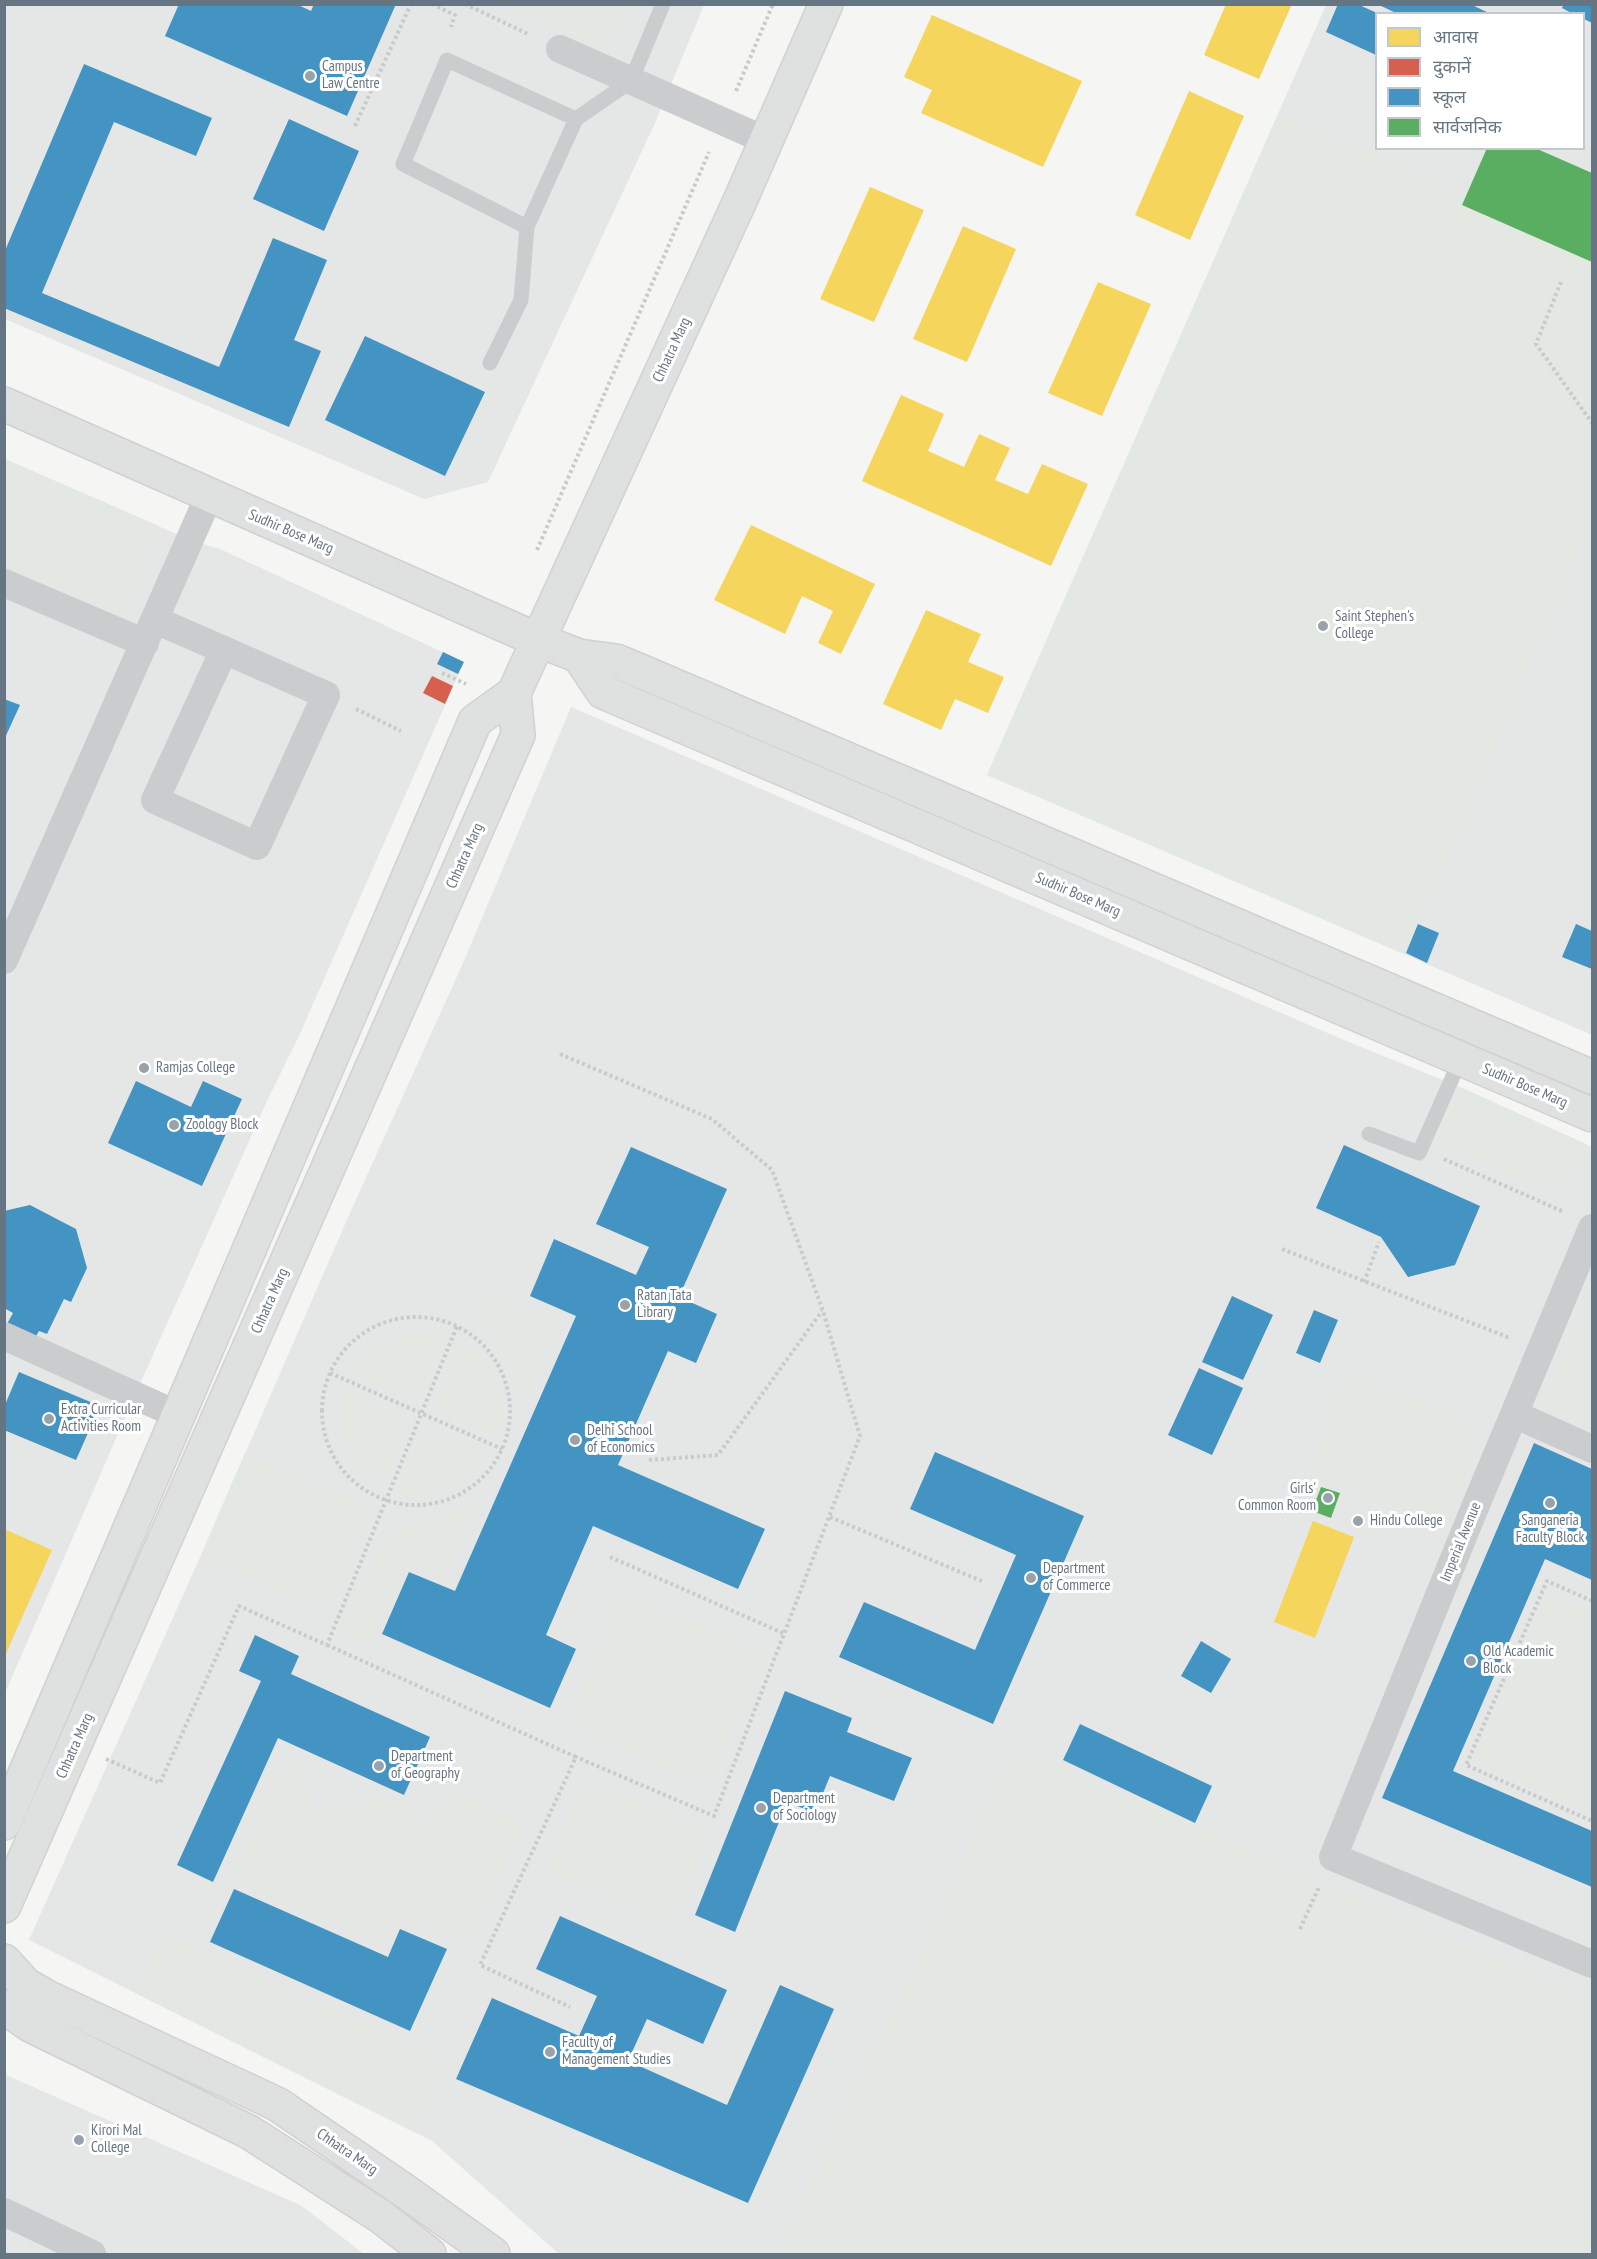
<!DOCTYPE html>
<html>
<head>
<meta charset="utf-8">
<style>
  body { margin:0 }
  #map { position:relative; width:1597px; height:2259px; overflow:hidden; background:#f5f5f4; font-family:"PT Sans Narrow","Noto Sans Devanagari",sans-serif }
  canvas { display:block }
  .frame { position:absolute; inset:0; border:6px solid #667582; pointer-events:none }
  .legend { position:absolute; left:1375px; top:12px; width:210px; height:138px; box-sizing:border-box; background:#fff; border:2px solid #c2c8cd; margin:0; padding:8px 10px; list-style:none; font-size:18px; color:#667582 }
  .legend li { display:flex; align-items:center; gap:12px; height:30px }
  .legend b { width:30px; border:2px solid #c2c8cd }
</style>
</head>
<body>
<div id="map">
<canvas width="1597" height="2259"></canvas>
<div class="frame"></div>
<ul class="legend">
<li><b style="height:16px;background:#f6d55c"></b>आवास</li>
<li><b style="height:16px;background:#d6604d"></b>दुकानें</li>
<li><b style="height:16px;background:#4393c3"></b>स्कूल</li>
<li><b style="height:16px;background:#5aae61"></b>सार्वजनिक</li>
</ul>
</div>
<script>
const c = document.querySelector('canvas').getContext('2d');
c.lineJoin = 'round';
function paint(path, color) { c.fillStyle = color; c.fill(path, 'evenodd'); }
const shape = rows => new Path2D(rows.map(r => 'M' + r).join(''));
function trace(path, color, width, dash) { c.strokeStyle = color; c.lineWidth = width; c.lineCap = dash ? 'butt' : 'round'; c.setLineDash(dash || []); c.stroke(path); }
function write(font, color, halo, rows, align = 'center') {
  c.font = font + ' "PT Sans Narrow",sans-serif'; c.lineWidth = 6; c.setLineDash([]); c.textBaseline = 'middle'; c.strokeStyle = halo; c.fillStyle = color; for (const [text, x, y, turn = 0] of rows) {
    c.save(); c.translate(x, y); c.rotate((+turn || 0) * Math.PI / 180); c.textAlign = isNaN(turn) ? turn : align; if (halo) c.strokeText(text, 0, 0); c.fillText(text, 0, 0); c.restore();
  }
}
paint(shape([
  [5,5,704,5,655,123,488,482,424,499,5,319],
  [1326,5,1592,5,1592,1035,987,775],
  [1376,14,1584,14,1584,148,1376,148],
  [5,459,190,540,220,549,464,662,298,1038,268,1099,135,1395,5,1693],
  [571,707,1344,1040,1460,1087,1592,1147,1592,2254,559,2254,432,2141,29,1940,201,1555,349,1215,463,963],
  [4,2074,302,2206,364,2254,5,2254]
]), '#e5e7e6');
paint(shape([
  [502,5,626,5,606,50],
  [1278,114,1592,245,1592,516,1406,953,987,775],
  [5,459,159,526,121,613,5,563],
  [1460,1087,1586,1144,1562,1195,1436,1140],
  [490,1292,559,1323,528,1394,480,1314],
  [1575,1332,1592,1339,1592,1428,1544,1408],
  [403,1333,429,1333,446,1335,415,1400,353,1373,363,1357,384,1341],
  [461,1345,477,1354,494,1375,501,1393,503,1419,500,1436,436,1408],
  [1349,1373,1475,1421,1472,1463,1445,1527,1309,1475],
  [345,1390,409,1419,384,1482,368,1472,351,1452,343,1433,342,1408],
  [428,1428,491,1452,481,1468,462,1485,442,1493,416,1494,399,1492],
  [245,1453,372,1508,327,1610,201,1555],
  [475,1508,444,1577,408,1561,370,1644,343,1632,390,1530],
  [625,1592,765,1652,708,1784,568,1724],
  [1549,1595,1592,1614,1592,1812,1476,1761],
  [1020,1748,1592,2001,1592,2254,779,2254],
  [284,1760,297,1765,302,1793,323,1813,353,1812,371,1795,438,1823,453,1791,523,1823,469,1943,396,1909,378,1942,231,1877],
  [589,1780,711,1833,670,1923,549,1869],
  [165,1934,443,2059,410,2130,137,1994]
]), '#e4e8e2');
paint(shape([
  [1226,4,1292,4,1259,79,1204,55],
  [932,15,1082,81,1043,167,921,113,932,90,904,77],
  [1189,91,1244,116,1190,240,1135,215],
  [870,187,924,210,874,322,820,299],
  [963,226,1016,249,967,362,913,339],
  [1098,282,1151,304,1102,416,1048,393],
  [901,395,944,414,928,451,964,467,979,434,1010,448,995,480,1028,494,1042,464,1088,484,1051,566,862,481],
  [751,525,875,584,841,654,818,643,833,611,802,596,785,634,714,600],
  [926,610,981,634,968,662,1004,677,988,713,955,699,941,730,883,704],
  [1313,1521,1354,1537,1315,1638,1274,1622],
  [4,1529,52,1550,4,1658]
]), '#f6d55c');
paint(shape([
  [432,676,453,686,445,704,423,693]
]), '#d6604d');
paint(shape([
  [179,4,296,4,311,11,314,4,396,4,347,116,165,36],
  [1338,4,1357,4,1377,13,1376,55,1326,32],
  [1377,4,1470,4,1491,14,1398,14],
  [1564,4,1592,4,1592,23,1584,19,1584,14,1573,14,1562,8],
  [84,64,212,118,196,156,114,122,42,293,219,367,273,238,327,260,294,340,321,351,289,427,4,308,4,253],
  [289,119,359,151,324,231,253,199],
  [365,336,485,392,445,476,325,420],
  [443,652,464,662,458,674,437,664],
  [4,699,20,705,4,740],
  [1418,924,1439,933,1427,963,1406,953],
  [1576,924,1592,931,1592,969,1562,957],
  [136,1081,191,1107,203,1081,242,1099,202,1186,108,1143],
  [1344,1145,1480,1206,1455,1265,1408,1277,1381,1237,1316,1208],
  [631,1147,727,1189,679,1297,717,1314,696,1363,668,1351,618,1465,765,1529,738,1589,593,1526,546,1635,576,1649,550,1708,382,1634,409,1572,455,1591,576,1316,530,1296,554,1239,636,1275,649,1247,596,1224],
  [30,1205,76,1229,87,1268,71,1302,64,1299,47,1334,39,1331,35,1338,7,1324,13,1313,4,1308,4,1211],
  [1232,1296,1273,1315,1243,1380,1202,1362],
  [1314,1310,1338,1320,1320,1363,1296,1353],
  [1199,1368,1243,1388,1212,1455,1168,1435],
  [19,1372,100,1406,76,1460,4,1430,4,1407],
  [1534,1443,1592,1469,1592,1580,1545,1559,1453,1771,1592,1831,1592,1887,1382,1798],
  [935,1452,1084,1516,993,1724,839,1657,864,1602,975,1650,1016,1555,910,1509],
  [255,1635,299,1656,291,1674,430,1737,404,1795,278,1738,213,1882,177,1865,261,1681,239,1671],
  [1201,1641,1231,1659,1211,1693,1181,1676],
  [785,1691,852,1718,847,1732,912,1758,894,1801,830,1776,815,1813,787,1802,735,1932,695,1915],
  [1080,1724,1212,1786,1195,1823,1063,1760],
  [234,1889,388,1957,400,1929,447,1949,410,2031,210,1942],
  [560,1916,727,1990,703,2044,647,2019,628,2061,727,2105,780,1985,834,2009,748,2203,456,2079,492,1998,579,2036,597,1996,536,1969]
]), '#4393c3');
paint(shape([
  [1487,148,1535,148,1592,173,1592,262,1462,205],
  [1321,1487,1340,1493,1331,1518,1312,1511]
]), '#5aae61');
const secondary = shape([
  [4,404,538,640,579,656,616,661,645,673,1592,1077],
  [579,656,603,692,1592,1115],
  [4,1823,475,721,514,693,739,203,826,4],
  [4,1906,518,735,514,693],
  [4,1961,26,1985,47,1997,277,2104,402,2189,493,2254],
  [4,2007,30,2025,249,2132,380,2216,429,2254]
]);
trace(secondary, '#d1d1d2', 36);
trace(shape([
  [432,4,455,15,451,27],
  [465,4,530,35],
  [736,91,773,4],
  [355,126,411,4],
  [1561,282,1536,344,1592,423],
  [537,550,709,152],
  [442,673,466,684],
  [356,709,401,731],
  [560,1054,712,1119,772,1170,823,1311,860,1436,714,1816,576,1757],
  [1444,1159,1564,1212],
  [1282,1249,1510,1338],
  [1364,1282,1379,1242],
  '322 1411a94 94 0 1 1 188 0a94 94 0 1 1-188 0Z',
  [330,1373,502,1449],
  [649,1460,718,1455,822,1311],
  [830,1517,984,1582],
  [610,1557,785,1634],
  [1592,1601,1547,1581,1466,1765,1592,1821],
  [327,1645,576,1757,480,1965,570,2007],
  [106,1759,160,1783,239,1606,327,1645,457,1326],
  [1300,1929,1319,1887]
]), '#c9caca', 4, [3, 3]);
trace(shape([
  [527,227,403,164,447,60,576,119],
  [490,363,521,300,527,227,576,119,631,81,663,4],
  [1369,1134,1419,1153,1461,1058]
]), '#cacccd', 15);
trace(shape([
  [560,49,767,141],
  [4,583,145,643],
  [155,620,224,650,326,695,257,846,155,800,224,650],
  [4,960,209,496],
  [1592,1228,1473,1512,1333,1857,1592,1964],
  [4,1336,178,1415],
  [1514,1414,1592,1449],
  [4,2212,92,2254]
]), '#cacccd', 28);
trace(secondary, '#dfe0e0', 33);
for (const [x, y, r, color] of [
  [310,76,6,"#98a2aa"],
  [1323,626,6,"#98a2aa"],
  [144,1068,6,"#98a2aa"],
  [174,1125,6,"#98a2aa"],
  [625,1305,6,"#98a2aa"],
  [49,1419,6,"#98a2aa"],
  [575,1440,6,"#98a2aa"],
  [1328,1498,6,"#98a2aa"],
  [1550,1503,6,"#98a2aa"],
  [1358,1521,6,"#98a2aa"],
  [1031,1578,6,"#98a2aa"],
  [1471,1661,6,"#98a2aa"],
  [379,1766,6,"#98a2aa"],
  [761,1808,6,"#98a2aa"],
  [550,2052,6,"#98a2aa"],
  [79,2140,6,"#98a2aa"]
]) { const dot = new Path2D(); dot.arc(x, y, r, 0, 2 * Math.PI); c.fillStyle = color; c.fill(dot); trace(dot, '#fff', 2); }
write('15px', '#667582', '#fff', [
  ["Campus",322,67],
  ["Law Centre",322,84],
  ["Saint Stephen's",1335,617],
  ["College",1335,634],
  ["Ramjas College",156,1068],
  ["Zoology Block",186,1125],
  ["Ratan Tata",637,1296],
  ["Library",637,1313],
  ["Extra Curricular",61,1410],
  ["Activities Room",61,1427],
  ["Delhi School",587,1431],
  ["of Economics",587,1448],
  ["Girls'",1316,1489,"right"],
  ["Common Room",1316,1506,"right"],
  ["Hindu College",1370,1521],
  ["Sanganeria",1550,1521,"center"],
  ["Faculty Block",1550,1538,"center"],
  ["Department",1043,1569],
  ["of Commerce",1043,1586],
  ["Old Academic",1483,1652],
  ["Block",1483,1669],
  ["Department",391,1757],
  ["of Geography",391,1774],
  ["Department",773,1799],
  ["of Sociology",773,1816],
  ["Faculty of",562,2043],
  ["Management Studies",562,2060],
  ["Kirori Mal",91,2131],
  ["College",91,2148]
], 'left');
write('15px', '#667582', '#fff', [
  ["Chhatra Marg",672,350,-65],
  ["Sudhir Bose Marg",291,532,23],
  ["Chhatra Marg",465,856,-66],
  ["Sudhir Bose Marg",1078,895,23],
  ["Sudhir Bose Marg",1525,1086,23],
  ["Chhatra Marg",270,1301,-66],
  ["Imperial Avenue",1461,1542,-68],
  ["Chhatra Marg",75,1746,-66],
  ["Chhatra Marg",347,2152,34]
]);
</script>
</body>
</html>
